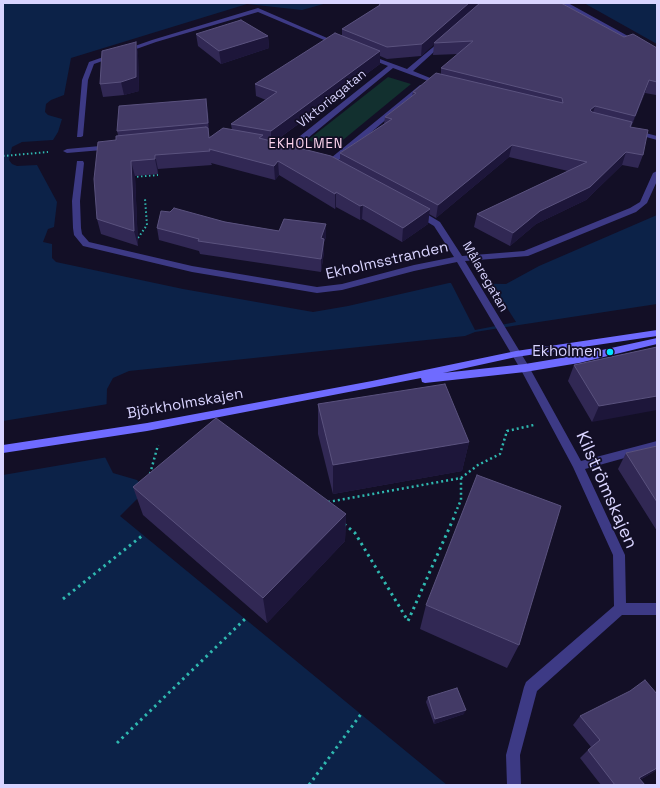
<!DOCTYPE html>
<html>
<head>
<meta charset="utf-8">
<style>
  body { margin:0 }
  #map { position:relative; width:660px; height:788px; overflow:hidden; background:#130f26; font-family:"Space Grotesk",sans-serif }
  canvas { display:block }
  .frame { position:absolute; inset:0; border:4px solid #d9d4ff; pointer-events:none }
</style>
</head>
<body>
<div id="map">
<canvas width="660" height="788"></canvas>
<div class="frame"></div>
</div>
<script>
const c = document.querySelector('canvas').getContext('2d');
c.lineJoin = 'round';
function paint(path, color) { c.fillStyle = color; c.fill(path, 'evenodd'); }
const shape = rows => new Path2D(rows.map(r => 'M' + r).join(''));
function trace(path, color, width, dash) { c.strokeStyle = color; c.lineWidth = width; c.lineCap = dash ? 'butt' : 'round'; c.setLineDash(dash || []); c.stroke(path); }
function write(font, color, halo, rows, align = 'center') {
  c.font = font + ' "Space Grotesk",sans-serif'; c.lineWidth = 3.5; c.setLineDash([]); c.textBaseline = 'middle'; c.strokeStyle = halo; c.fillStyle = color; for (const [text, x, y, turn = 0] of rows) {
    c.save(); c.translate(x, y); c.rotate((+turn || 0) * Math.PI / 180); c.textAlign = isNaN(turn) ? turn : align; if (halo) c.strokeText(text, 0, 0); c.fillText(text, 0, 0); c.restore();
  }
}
paint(shape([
  [388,77,411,84,332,149,308,140]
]), '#12302f');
paint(shape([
  [3,3,327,3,302,10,247,4,71,58,64,95,51,100,46,104,45,112,48,115,62,119,58,132,53,140,22,142,12,147,9,160,12,164,17,166,37,165,57,202,54,227,48,229,43,242,52,244,52,258,56,262,183,289,313,312,348,306,449,283,506,284,539,266,657,215,657,304,519,325,475,332,465,336,129,371,113,378,107,389,105,457,113,473,137,480,146,490,120,516,447,785,3,785],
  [584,3,657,3,657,44]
]), '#0c2248');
paint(shape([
  [450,281,490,281,516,322,475,330],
  [108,404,108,457,3,475,3,421]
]), '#130f26');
trace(shape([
  [3,156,48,152],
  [133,177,158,175],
  [138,238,147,225,145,199]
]), '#2fb8b0', 2, [1.5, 2.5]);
trace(shape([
  [150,474,158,445],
  [461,478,478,465,500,454,507,431,534,425],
  [328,502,461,478,461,500,454,516]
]), '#2fb8b0', 2.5, [2, 3]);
trace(shape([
  [344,524,355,533,408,621,455,515],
  [63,599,143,535],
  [117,743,245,619],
  [309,785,361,714]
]), '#2fb8b0', 3, [2.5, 4]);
paint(shape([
  [561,3,568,3,657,52,657,56,561,3],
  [258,8,341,44,336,45,258,12,156,42,94,64,88,80,83,136,81,137,77,137,82,80,89,62,152,40,258,8],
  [444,38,447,40,446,41,413,71,440,82,440,84,436,84,393,68,291,152,285,152,285,148,388,66,365,57,365,55,369,55,407,69,444,38],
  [420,85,425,86,332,166,326,166,326,162,420,85],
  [634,130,657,136,657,140,632,133,630,132,634,130],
  [111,145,115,147,114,149,67,153,63,151,67,149,111,145],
  [77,161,83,161,84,163,80,201,81,228,82,234,89,242,192,266,317,287,342,284,414,265,454,257,434,226,414,214,414,210,420,210,440,222,462,256,524,251,630,208,640,202,653,173,657,171,657,181,647,203,636,212,528,256,465,261,528,365,581,461,657,441,657,449,585,469,625,555,626,603,657,603,657,615,622,615,537,691,520,755,521,785,507,785,506,755,524,687,526,682,614,606,613,555,573,467,521,370,457,262,414,271,342,290,317,293,192,272,83,246,74,235,73,228,72,201,77,161]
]), '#3d3a85');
paint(shape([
  [657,330,657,336,516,357,443,373,525,364,579,355,657,338,657,344,579,363,525,372,425,383,422,382,421,378,147,431,3,453,3,445,147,423,372,381,516,351,657,330]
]), '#6f6bff');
paint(shape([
  [379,3,624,37,657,48,657,92,656,95,645,93,631,127,643,155,638,168,622,165,586,200,536,224,510,246,474,227,477,214,568,171,509,157,436,218,429,214,428,224,402,242,362,219,360,220,336,207,335,209,279,175,275,180,211,163,212,165,158,169,158,174,135,176,138,246,101,234,97,219,116,140,118,135,117,131,208,111,209,137,232,130,231,124,266,100,256,96,255,84,342,36,342,29,379,6],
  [434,44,433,55,458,54,441,68,441,74,413,92,412,96,385,117,384,124,340,153,340,161,274,142,380,64,380,56,387,59,421,56],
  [196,34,268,36,269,48,221,64,198,46],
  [136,42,138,55,139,91,124,95,103,97,100,84],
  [170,212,279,231,326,224,326,237,324,242,324,252,321,272,200,254,199,251,159,240,157,228],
  [657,347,592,422,568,381,574,365],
  [318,404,469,442,462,471,333,494,318,434],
  [657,446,657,531,618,469,626,453],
  [133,487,346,514,345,541,267,623,143,515],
  [426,605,519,645,507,668,420,629],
  [428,697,464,714,434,724,426,702],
  [580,716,657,770,640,780,645,785,601,785,580,758,591,747,573,725]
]), '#312854');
paint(shape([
  [469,3,481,3,421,56,422,44],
  [268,36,269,48,221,64,219,51],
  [136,42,138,55,139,91,124,95,121,82],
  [380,51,380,64,271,144,271,131],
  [649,80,645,93,631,128,635,116],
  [206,99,208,111,209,135],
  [595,106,591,119,590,110],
  [512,145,509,157,436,218,438,205],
  [626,152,622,165,586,200,536,224,510,246,513,233,540,211],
  [155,155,158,169,158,174,155,159],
  [131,161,135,176,138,246,134,231],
  [278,161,279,175,275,180,274,166],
  [336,192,336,207,335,209,335,194],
  [363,205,362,219,360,220,360,206],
  [430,209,428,224,402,242,403,228],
  [326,224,326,237,324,242,324,252,321,272,321,238],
  [657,396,657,410,592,422,599,406],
  [469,442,462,471,333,494,333,465],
  [346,514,345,541,267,623,263,598],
  [466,710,464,714,434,724,435,719],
  [657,768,657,770,631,785,639,778]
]), '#1d163a');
const building = shape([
  [379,3,469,3,422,44,387,47,342,29,380,5,379,3],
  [480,3,561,3,624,37,633,34,657,48,657,82,649,80,635,116,595,106,590,110,592,112,632,122,630,127,648,130,643,155,626,152,590,187,540,211,513,233,477,214,587,162,512,145,438,205,340,153,392,119,385,117,416,93,413,92,436,73,563,103,562,98,441,68,473,41,434,43,480,3],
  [241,20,268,36,219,51,196,34,241,20],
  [335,33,380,51,271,131,231,124,277,92,255,84,335,33],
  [136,42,136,77,121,82,100,84,102,51,136,42],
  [206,99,208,123,117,131,119,106,206,99],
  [206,127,208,128,209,138,223,128,263,135,259,138,331,156,430,209,403,228,363,205,360,206,336,192,335,194,278,161,274,166,209,149,210,151,155,155,155,159,131,161,134,231,97,219,94,179,98,142,116,140,116,136,206,127],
  [174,208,225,222,279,231,284,219,326,224,321,238,324,239,321,259,198,241,199,239,157,228,161,211,170,212,174,208],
  [657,347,657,396,599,406,574,365,657,347],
  [445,384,469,442,333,465,318,404,445,384],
  [216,418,346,514,263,598,133,487,216,418],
  [657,446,657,502,626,453,657,446],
  [477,475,561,506,519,645,426,605,477,475],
  [645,680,657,694,657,768,639,778,645,785,615,785,588,750,600,740,580,716,630,691,645,680],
  [457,688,466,710,435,719,428,697,457,688]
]);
paint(building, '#433a66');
trace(building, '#5a527e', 1);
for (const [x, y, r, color] of [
  [610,352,4,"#00e5ff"]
]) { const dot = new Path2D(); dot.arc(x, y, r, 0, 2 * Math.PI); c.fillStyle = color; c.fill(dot); trace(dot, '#130f26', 1.5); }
write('13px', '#d9d4ff', '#130f26', [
  ["Viktoriagatan",332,99,-39],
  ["Målaregatan",485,277,60]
]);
c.letterSpacing = '1px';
write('13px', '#ffd6f0', '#130f26', [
  ["EKHOLMEN",306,144]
]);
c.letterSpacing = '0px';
write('15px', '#d9d4ff', '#130f26', [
  ["Ekholmsstranden",387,261,-13],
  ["Björkholmskajen",185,404,-10]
]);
write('15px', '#d9d4ff', '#130f26', [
  ["Ekholmen",602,352]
], 'right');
write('18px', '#d9d4ff', '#130f26', [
  ["Kilströmskajen",606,490,66]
]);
</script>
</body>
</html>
